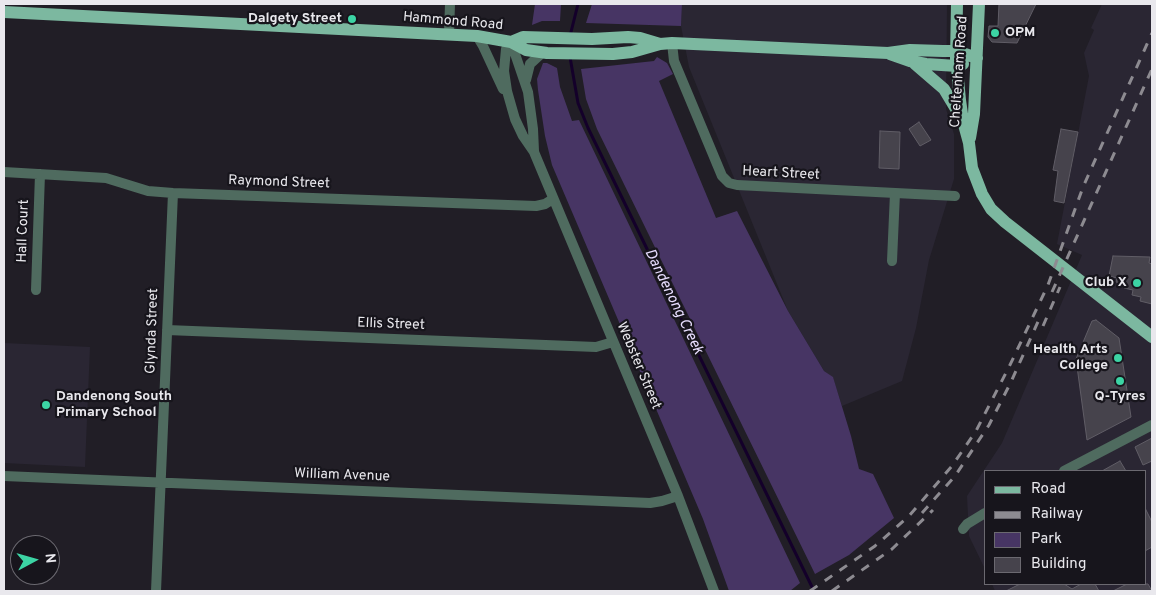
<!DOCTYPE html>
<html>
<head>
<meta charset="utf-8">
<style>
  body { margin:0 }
  #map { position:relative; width:1156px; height:595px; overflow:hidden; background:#211e26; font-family:Overpass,sans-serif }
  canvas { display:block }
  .frame { position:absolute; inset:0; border:5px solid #e9e8ed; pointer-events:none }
  .legend { position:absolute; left:984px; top:470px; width:162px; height:115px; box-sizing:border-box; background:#17151c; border:1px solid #6b6970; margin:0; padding:6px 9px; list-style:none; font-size:15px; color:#e9e8ed }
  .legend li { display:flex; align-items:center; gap:10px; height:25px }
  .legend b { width:25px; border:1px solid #6b6970 }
  .north { position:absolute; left:10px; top:535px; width:50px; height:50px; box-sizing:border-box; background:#17151c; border:1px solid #6b6970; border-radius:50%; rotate:84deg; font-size:14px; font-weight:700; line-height:20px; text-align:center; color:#e9e8ed }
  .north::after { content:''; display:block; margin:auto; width:18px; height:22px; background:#3cd4a4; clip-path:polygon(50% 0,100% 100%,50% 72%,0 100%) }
</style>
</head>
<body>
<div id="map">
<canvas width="1156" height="595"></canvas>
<div class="frame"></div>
<ul class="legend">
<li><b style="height:6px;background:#7cb8a0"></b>Road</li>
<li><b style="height:6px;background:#8d8b91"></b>Railway</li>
<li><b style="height:14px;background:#473564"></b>Park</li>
<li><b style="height:14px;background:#46434c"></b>Building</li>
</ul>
<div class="north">N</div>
</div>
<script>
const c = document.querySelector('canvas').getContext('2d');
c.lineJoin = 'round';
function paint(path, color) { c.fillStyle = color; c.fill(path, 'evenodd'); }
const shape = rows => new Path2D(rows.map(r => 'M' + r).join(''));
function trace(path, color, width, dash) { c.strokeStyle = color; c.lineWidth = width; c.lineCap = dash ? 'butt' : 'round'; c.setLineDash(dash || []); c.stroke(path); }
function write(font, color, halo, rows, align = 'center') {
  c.font = font + ' Overpass,sans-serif'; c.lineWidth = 4.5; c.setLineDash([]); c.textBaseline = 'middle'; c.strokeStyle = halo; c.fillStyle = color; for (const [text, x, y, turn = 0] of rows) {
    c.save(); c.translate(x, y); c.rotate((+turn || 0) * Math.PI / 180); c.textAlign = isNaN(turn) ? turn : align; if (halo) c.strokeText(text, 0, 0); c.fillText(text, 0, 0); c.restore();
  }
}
paint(shape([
  [682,4,947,4,946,109,954,134,954,179,929,260,916,328,902,381,842,406,833,378,824,371,788,311,689,67,681,26],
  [1102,4,1152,4,1152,591,995,591,992,584,1145,584,1145,471,985,471,985,569,969,536,967,496,1002,443,1082,255,1057,244,1089,76,1084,53,1094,30,1091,28],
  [4,343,90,347,85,467,4,463]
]), '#2a2633');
paint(shape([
  [535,4,561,4,560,21,542,21,532,25],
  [592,4,682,4,681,26,586,23],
  [657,57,667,63,673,74,659,81,716,218,737,211,788,311,824,371,833,377,851,436,859,469,873,474,894,518,849,555,815,574,597,129,586,99,581,69,654,61],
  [543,63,547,63,557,68,560,87,572,121,579,120,800,583,790,591,729,591,703,519,552,165,545,136,538,90,537,79]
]), '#473564');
trace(shape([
  [570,36,578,4],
  [570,57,578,103,588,128,814,591]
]), '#14002a', 3);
const building = shape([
  [999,4,1036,4,1017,43,992,42,988,37,989,26,998,26,999,4],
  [919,122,931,140,920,146,909,129,919,122],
  [1061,129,1078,132,1064,203,1054,201,1058,171,1053,170,1061,129],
  [880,131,900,132,899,169,879,168,880,131],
  [1113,256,1150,257,1149,263,1152,264,1152,304,1140,301,1141,297,1132,295,1133,290,1124,288,1125,284,1116,282,1117,278,1109,276,1113,256],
  [1096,320,1119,338,1131,417,1087,440,1076,359,1092,321,1096,320],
  [1152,438,1152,461,1143,465,1135,447,1152,438],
  [1120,461,1126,471,1102,471,1120,461],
  [1145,508,1152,522,1152,547,1145,551,1145,508],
  [1020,584,1064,584,1072,589,1081,584,1095,584,1099,591,1006,591,1020,584],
  [1127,584,1148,584,1152,591,1113,591,1127,584]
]);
paint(building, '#46434c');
trace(building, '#605d66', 1);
trace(shape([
  [449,34,450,4],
  [477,36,483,46,503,89],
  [511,42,506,49,504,71,507,91,515,119,523,136,534,152,678,496,714,591],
  [511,42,528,92,533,129,534,151],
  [672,43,674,61,697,116,722,176,729,183,737,185,955,196],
  [526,80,530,64,543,52],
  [4,172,106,178,148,191,173,193,536,206,545,204,553,199],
  [892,261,895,193],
  [36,290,40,174],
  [167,330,596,347,613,342],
  [1064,471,1152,425],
  [4,476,650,503,662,501,678,496],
  [963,529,967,524,985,513],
  [156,591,173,193]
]), '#4f6b5f', 10);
trace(shape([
  [957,4,956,58,960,100,963,121,969,143,972,168,982,194,991,209,1005,222,1152,337],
  [4,12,477,36,511,42,526,50,547,53,613,54,632,52,660,44,672,43,888,53,910,50,943,51,956,51,977,58],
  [511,42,523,37,592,39,628,37,640,38,660,44],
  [890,54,910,61,926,64,957,66,963,64],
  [915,64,944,89,959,114],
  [970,138,974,114,979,4]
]), '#7cb8a0', 12);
trace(shape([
  [1052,292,1152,69],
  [1043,326,1060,287],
  [922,513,955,476,989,425,1011,382,1041,315],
  [810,591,875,546,909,516,952,466,976,431,1009,367,1048,285,1083,187,1152,33],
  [832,591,892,549,933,510]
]), '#8d8b91', 3, [9, 9]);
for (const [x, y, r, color] of [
  [352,19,5,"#3cd4a4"],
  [995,33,5,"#3cd4a4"],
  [1137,283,5,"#3cd4a4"],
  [1118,358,5,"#3cd4a4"],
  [1120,381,5,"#3cd4a4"],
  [46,405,5,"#3cd4a4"]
]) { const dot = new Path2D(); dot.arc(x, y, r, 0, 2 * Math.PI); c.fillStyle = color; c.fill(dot); trace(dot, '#17151c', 2); }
write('bold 14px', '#e9e8ed', '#17151c', [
  ["Dalgety Street",342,19],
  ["OPM",1005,33,"left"],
  ["Club X",1127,283],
  ["Health Arts",1108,350],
  ["College",1108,366],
  ["Dandenong South",56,397,"left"],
  ["Primary School",56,413,"left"],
  ["Q-Tyres",1120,397,"center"]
], 'right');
write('14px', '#e9e8ed', '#17151c', [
  ["Hammond Road",453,22,5],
  ["Cheltenham Road",960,72,-86],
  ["Heart Street",781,174,3],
  ["Raymond Street",279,183,2],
  ["Hall Court",24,231,-88],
  ["Ellis Street",391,325,2],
  ["Glynda Street",153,331,-88],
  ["Webster Street",638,366,67],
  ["William Avenue",342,476,2]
]);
write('italic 15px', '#e8deff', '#17151c', [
  ["Dandenong Creek",673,302,64]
]);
</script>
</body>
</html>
